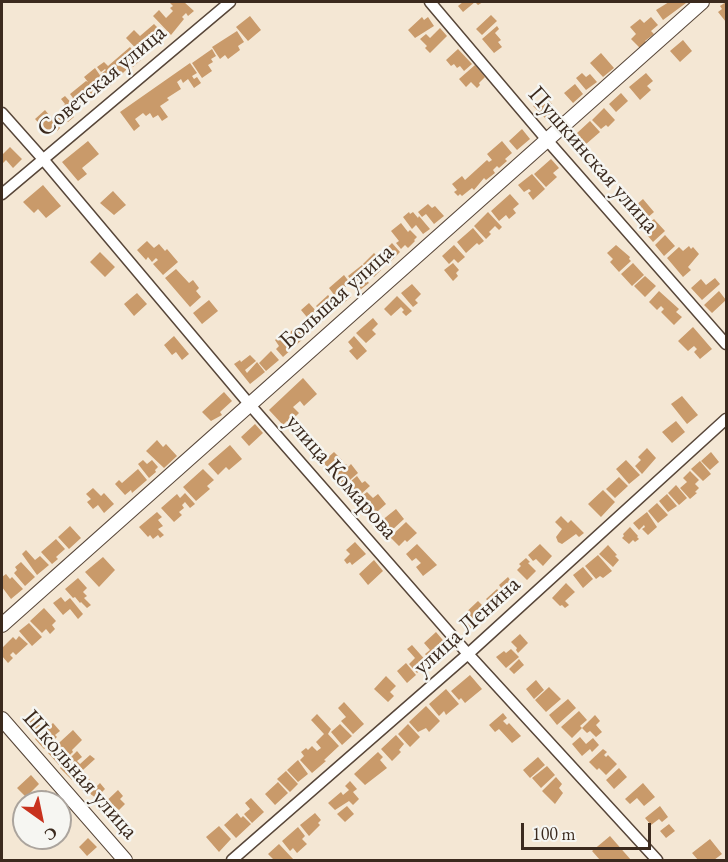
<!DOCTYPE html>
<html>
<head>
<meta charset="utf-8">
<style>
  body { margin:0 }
  #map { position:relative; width:728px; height:862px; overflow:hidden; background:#f4e7d4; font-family:"EB Garamond",serif }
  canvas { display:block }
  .frame { position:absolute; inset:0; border:3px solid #3b2a1e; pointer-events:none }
  .north { position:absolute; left:12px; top:790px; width:60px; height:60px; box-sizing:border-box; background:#f6f6f2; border:2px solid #aba49d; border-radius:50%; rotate:147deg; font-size:16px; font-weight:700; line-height:24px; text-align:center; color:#3b2a1e }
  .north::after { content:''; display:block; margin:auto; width:21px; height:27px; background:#c8321e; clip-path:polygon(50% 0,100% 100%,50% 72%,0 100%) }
  .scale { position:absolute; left:521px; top:823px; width:130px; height:27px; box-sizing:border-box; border:3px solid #3b2a1e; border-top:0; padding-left:8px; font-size:18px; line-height:21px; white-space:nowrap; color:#3b2a1e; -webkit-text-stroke:4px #f6f6f2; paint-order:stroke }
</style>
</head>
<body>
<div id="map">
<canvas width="728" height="862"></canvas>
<div class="frame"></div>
<div class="north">С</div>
<div class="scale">100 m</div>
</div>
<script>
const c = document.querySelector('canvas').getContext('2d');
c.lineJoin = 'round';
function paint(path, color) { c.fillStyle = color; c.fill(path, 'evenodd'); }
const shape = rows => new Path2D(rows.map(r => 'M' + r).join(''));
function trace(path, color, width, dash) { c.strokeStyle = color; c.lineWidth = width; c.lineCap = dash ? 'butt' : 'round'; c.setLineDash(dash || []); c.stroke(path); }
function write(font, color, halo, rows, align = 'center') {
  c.font = font + ' "EB Garamond",serif'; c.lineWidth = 5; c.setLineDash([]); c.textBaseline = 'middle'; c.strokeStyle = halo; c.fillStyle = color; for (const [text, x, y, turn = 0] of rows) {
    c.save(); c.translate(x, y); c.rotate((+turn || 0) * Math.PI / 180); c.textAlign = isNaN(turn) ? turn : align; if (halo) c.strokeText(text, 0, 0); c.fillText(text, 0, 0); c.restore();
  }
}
paint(shape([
  [169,2,184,2,194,11,188,16,186,13,182,17,184,19,171,35,153,16,159,10,166,18,173,11,170,8,173,6],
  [463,2,483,2,478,5,475,2,463,12,458,6],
  [669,2,685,2,686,3,663,20,656,10],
  [726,2,726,22,718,12,722,9,720,6],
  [491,15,497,21,482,35,476,29],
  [250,16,261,30,248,41,236,27],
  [422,17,424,20,428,17,434,26,415,38,408,30],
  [651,17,658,25,651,31,654,34,645,41,647,43,641,49,631,39,636,34,630,27,640,19,644,23],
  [154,24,166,36,144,57,126,38,134,30,140,36],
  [497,26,499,29,495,33,501,40,498,42,502,47,494,53,482,39],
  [440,28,447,36,430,53,425,48,427,46,420,39,426,34,430,38],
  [237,31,244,42,238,46,240,50,228,59,225,55,220,59,212,47],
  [683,40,692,51,680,62,670,51],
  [130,47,141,60,133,67,131,65,110,86,100,75,106,70,105,69,101,72,97,67,104,62,108,66],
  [212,49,216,56,211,59,213,62,208,65,212,71,202,78,192,63],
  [458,49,472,64,464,71,460,66,457,68,454,64,451,66,446,60],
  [601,53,614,68,603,77,590,63],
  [190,63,197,73,192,76,194,79,197,77,201,83,194,88,188,79,183,83,181,79,177,82,181,89,167,98,169,100,160,106,168,117,162,121,158,115,153,118,150,113,146,116,143,113,135,119,140,126,134,131,120,112],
  [475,65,485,77,479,83,480,85,477,88,471,82,466,87,459,79],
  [95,68,106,84,97,94,95,92,81,103,82,105,78,109,71,100,73,98,70,94,86,81,88,82,84,77],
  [582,73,586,77,590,74,597,82,586,90,576,78],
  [646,73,653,81,647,86,651,90,640,100,629,87],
  [575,84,583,94,573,103,564,93],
  [621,93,628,101,616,112,609,104],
  [545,95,552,104,550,106,557,115,549,122,533,106],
  [65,96,77,109,72,114,74,117,68,122,65,118,59,123,54,118,64,110,62,108,65,104,61,99],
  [604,108,615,120,608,127,606,125,601,129,592,120],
  [45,110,60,128,57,131,55,128,49,134,35,119],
  [590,121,600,132,585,145,576,134],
  [522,129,530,139,517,150,509,141],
  [88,141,99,154,82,168,87,174,78,181,62,162],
  [502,141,512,153,505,159,507,161,499,168,497,166,493,170,495,173,486,180,484,178,474,190,472,188,462,196,460,194,458,196,454,192,457,190,452,184,462,176,465,180,487,160,489,162,492,160,487,154],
  [10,147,22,159,13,168,6,160,3,163,2,161,2,155],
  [551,159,559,168,553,173,557,177,546,187,534,174],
  [532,174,545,189,533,200,528,193,531,191,529,189,524,192,518,185],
  [43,185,61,206,46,218,38,209,34,213,23,202],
  [113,191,126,205,114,215,100,203],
  [510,194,519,204,513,209,516,213,509,219,506,215,499,221,491,211],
  [643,199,654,212,639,225,628,212],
  [428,204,432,208,435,206,444,216,434,224,426,214,422,217,418,212],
  [409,212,410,214,413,212,418,218,419,216,430,229,423,234,416,225,412,229,403,217],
  [488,212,502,227,499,230,495,226,489,232,491,234,486,239,474,226],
  [654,219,665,231,653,242,642,229],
  [401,223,408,232,410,230,417,237,414,240,415,241,408,248,405,245,401,249,396,243,399,241,391,231],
  [473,228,484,241,479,245,477,243,466,253,457,242],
  [665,235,675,246,664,256,655,245],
  [147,241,154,248,159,244,165,251,167,249,178,262,163,275,153,264,158,260,156,258,152,262,148,257,146,260,137,250],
  [392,243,400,252,391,261,383,252],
  [454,245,465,257,458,263,454,259,449,264,442,256],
  [616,245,630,257,629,259,631,261,619,272,610,262,613,259,607,253],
  [689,246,691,249,693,247,699,254,688,267,691,270,683,277,667,258,679,247,683,251],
  [100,252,115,267,105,277,90,262],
  [374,253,380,259,375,264,381,270,374,277,363,264],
  [453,263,459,270,456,273,458,276,453,281,444,270],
  [633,263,644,275,632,286,621,274],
  [362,265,366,270,361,274,369,283,360,290,348,276],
  [176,269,189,283,193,280,199,288,196,291,201,297,190,307,165,278],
  [344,275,350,283,344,288,351,297,340,306,333,298,335,296,329,288],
  [645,276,656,286,645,297,634,286],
  [715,278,720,284,702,300,691,288,701,279,706,285],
  [412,284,421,294,415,300,418,303,413,307,401,293],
  [659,291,679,309,676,312,682,317,674,325,661,312,664,309,661,306,657,310,649,302],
  [719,291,726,300,712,313,704,305],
  [137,293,147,304,134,316,124,304],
  [328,295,333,301,331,303,336,309,326,317,316,306],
  [397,296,412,311,406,316,402,312,404,310,401,307,391,316,384,309],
  [209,300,218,311,202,324,193,313],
  [309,303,324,320,316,328,301,310],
  [373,318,378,324,372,330,376,334,366,343,356,333],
  [296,327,305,337,283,357,276,349,279,346,275,340,280,336,282,339],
  [693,327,712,349,700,359,694,352,697,349,694,346,688,351,678,341],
  [174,336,189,354,182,360,176,352,172,355,164,345],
  [354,336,367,351,357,360,349,351,353,348,348,342],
  [271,351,279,360,266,371,259,363],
  [250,355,256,361,245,370,247,373,257,362,265,372,250,384,234,364,240,360,241,362],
  [303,378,317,394,304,406,300,401,293,407,299,413,289,423,287,421,283,425,269,410],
  [224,392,232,401,220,412,222,415,211,421,202,412],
  [682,396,698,415,687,424,671,404],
  [676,421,685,432,672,443,662,432],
  [255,424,263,433,249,446,241,437],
  [157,440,163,447,166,444,177,456,164,468,146,451],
  [230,445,242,459,229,470,226,467,218,475,208,464],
  [647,448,656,458,642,474,635,466,641,460,638,457],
  [334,452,342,460,334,468,331,465,328,468,323,462],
  [711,452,719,462,710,470,701,461],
  [143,460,147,464,152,460,158,467,155,470,156,472,149,478,138,464],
  [626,460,640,475,629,484,616,469],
  [700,461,711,474,703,481,691,469],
  [346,464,348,467,351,464,358,473,343,486,333,475],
  [138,469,147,480,132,493,131,490,125,495,115,484,119,480,122,483],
  [203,469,214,480,207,486,210,489,196,501,183,487],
  [690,471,699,480,695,484,699,488,695,492,697,493,690,499,680,488,687,482,683,478],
  [357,476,362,483,365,481,370,486,360,495,358,492,353,496,345,486],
  [619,477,628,486,615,498,606,489],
  [676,485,687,498,679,505,668,493],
  [93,488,101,496,104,493,114,504,104,513,98,505,93,509,87,502,91,499,86,494],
  [603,490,615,502,601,517,588,504],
  [367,492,373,498,378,494,386,504,370,518,362,509,365,507,358,499],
  [185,493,195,504,190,508,185,502,182,505,184,508,179,512,182,515,174,522,161,508,177,494,180,498],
  [667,494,677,506,668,512,659,501],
  [657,503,668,515,658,523,648,511],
  [396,509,404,519,390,532,381,521],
  [157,512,162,517,158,520,163,526,158,529,164,535,160,538,158,535,153,539,150,535,148,537,139,527],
  [647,512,657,527,648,535,642,529,645,527,644,525,639,530,633,523],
  [561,516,568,523,571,520,584,533,579,537,576,534,562,544,558,542,556,537,562,529,555,522],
  [406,522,417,533,407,542,405,540,399,546,390,537],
  [70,526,81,538,69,549,58,537],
  [630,527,638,536,637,537,639,539,635,542,633,540,629,544,622,538,624,536,623,534],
  [56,539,65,549,56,557,58,559,52,564,41,552],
  [355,542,366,554,352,565,350,562,347,564,344,560,350,554,346,550],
  [417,544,437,565,423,576,416,567,421,563,416,558,412,561,406,554],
  [540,544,552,556,543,566,536,559,533,561,528,555],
  [608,545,617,555,615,556,619,560,613,567,599,554],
  [26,550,35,560,40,556,49,565,37,575,22,554],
  [598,555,612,571,603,578,600,576,596,579,585,566],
  [103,557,115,570,99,587,85,572],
  [526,558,530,562,528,563,536,571,527,580,517,570,521,566,519,564],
  [374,560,383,571,368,585,359,574],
  [21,562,35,577,25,586,14,573,17,570,15,567],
  [583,567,593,579,583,588,573,575],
  [6,574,10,579,12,577,23,589,11,599,2,587,2,577],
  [508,577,517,590,508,597,499,585],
  [78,578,87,588,83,592,87,596,84,598,91,605,87,608,81,602,80,603,75,597,73,598,65,589],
  [566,583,575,592,565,601,569,605,565,608,562,605,560,606,552,598],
  [497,589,507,600,496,610,486,599],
  [61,597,65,602,70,598,83,614,78,619,70,609,63,615,53,603],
  [478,601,489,612,480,619,481,620,471,630,460,618],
  [44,608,56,621,52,625,55,629,50,634,46,629,42,633,30,621],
  [29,623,42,637,32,646,19,631],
  [436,632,447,645,430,660,425,654,430,650,424,643],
  [520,634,528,643,518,653,516,650,517,648,511,642],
  [19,636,28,644,16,655,13,652,10,655,13,658,8,663,2,656,2,648,13,637,16,640],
  [412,645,428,663,417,673,409,664,415,658,407,649],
  [511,649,519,657,506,668,496,657,504,651,506,653],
  [519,659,524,665,514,674,509,669],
  [406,663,416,675,407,683,397,671],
  [470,675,482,689,465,703,461,698,459,700,451,691],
  [386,676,396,686,390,692,394,696,388,702,374,689],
  [536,680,544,690,534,699,526,689],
  [549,687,561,699,546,712,535,700],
  [446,689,459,704,446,715,444,711,439,716,429,704],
  [568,699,576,708,557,725,549,715],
  [344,702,364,724,353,734,341,721,346,717,338,708],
  [426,706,440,721,429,732,426,728,418,732,409,722],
  [579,711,587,720,580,726,582,728,572,738,561,727],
  [503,713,507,718,503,721,507,725,509,723,521,736,512,743,499,729,495,732,489,725],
  [317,714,331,729,328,734,339,746,324,760,326,761,312,773,300,760,304,756,301,752,306,748,308,750,312,746,317,751,321,748,316,742,324,734,311,720],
  [595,715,600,721,596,725,602,732,596,737,590,731,587,733,582,728],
  [32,716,43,729,35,736,24,723],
  [53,723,60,731,55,735,57,737,44,749,35,739],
  [340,724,352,736,342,745,331,732],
  [408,724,420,737,410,747,398,734],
  [73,730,82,740,72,750,73,752,59,765,48,753],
  [396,735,404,744,399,750,401,752,392,761,381,749],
  [580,737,586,744,593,738,599,745,592,752,590,749,582,756,572,744],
  [603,749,607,752,604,755,606,757,608,755,617,764,606,775,599,768,597,770,589,762],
  [77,751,82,757,77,761,80,764,90,755,95,759,72,780,60,768],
  [378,752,383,757,380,760,387,768,365,785,354,774],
  [538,757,545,765,530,778,523,770],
  [298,760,308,774,298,782,287,770],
  [547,766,555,775,541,788,532,778],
  [619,768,627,777,614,789,606,780],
  [286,771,298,784,290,792,277,779],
  [31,775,39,784,26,797,17,788],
  [556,777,562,784,559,788,563,793,555,804,542,791],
  [89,779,96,787,100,783,105,789,96,798,89,793,87,795,79,787],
  [350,781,357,789,353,792,359,799,353,805,349,801,335,810,328,803,341,792,343,795,349,790,345,786],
  [278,782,288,793,275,805,265,794],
  [643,783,655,797,644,806,637,798,630,804,625,799],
  [46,790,54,800,52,802,35,802,34,801],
  [118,790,123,796,120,799,125,804,119,810,113,805,103,814,98,809],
  [251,798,264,812,252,823,244,814,250,809,245,803],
  [347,806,354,814,345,822,337,814],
  [660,806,668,817,662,822,659,819,651,825,645,818],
  [119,813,128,823,118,831,110,821],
  [237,813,241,818,243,816,251,824,236,838,224,825],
  [315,813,321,820,318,823,320,825,309,836,300,825],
  [669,824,675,831,666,838,660,831],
  [219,826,231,839,219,852,206,837],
  [298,827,305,836,302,839,307,844,297,853,293,848,290,851,282,841],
  [610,836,631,860,600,860,592,851],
  [88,838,97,847,87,856,79,847],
  [710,839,722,854,714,860,710,859,708,860,698,860,692,853],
  [279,844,294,860,274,860,268,854]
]), '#c99a6a');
const minor = shape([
  [430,2,547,140,726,344],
  [2,113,42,158,250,405,468,654,657,860],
  [2,194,230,2],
  [232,860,468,654,726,419]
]);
const tertiary = shape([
  [2,625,702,2],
  [2,719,125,860]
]);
trace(minor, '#574639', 13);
trace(tertiary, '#574639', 16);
trace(minor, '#fff', 10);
trace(tertiary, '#fff', 14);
write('24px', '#3b2a1e', '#f6f6f2', [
  ["Советская улица",102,81,-40],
  ["Пушкинская улица",593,160,49],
  ["Большая улица",337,297,-42],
  ["улица Комарова",341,477,49],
  ["улица Ленина",467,626,-42],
  ["Школьная улица",80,775,49]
]);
</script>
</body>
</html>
